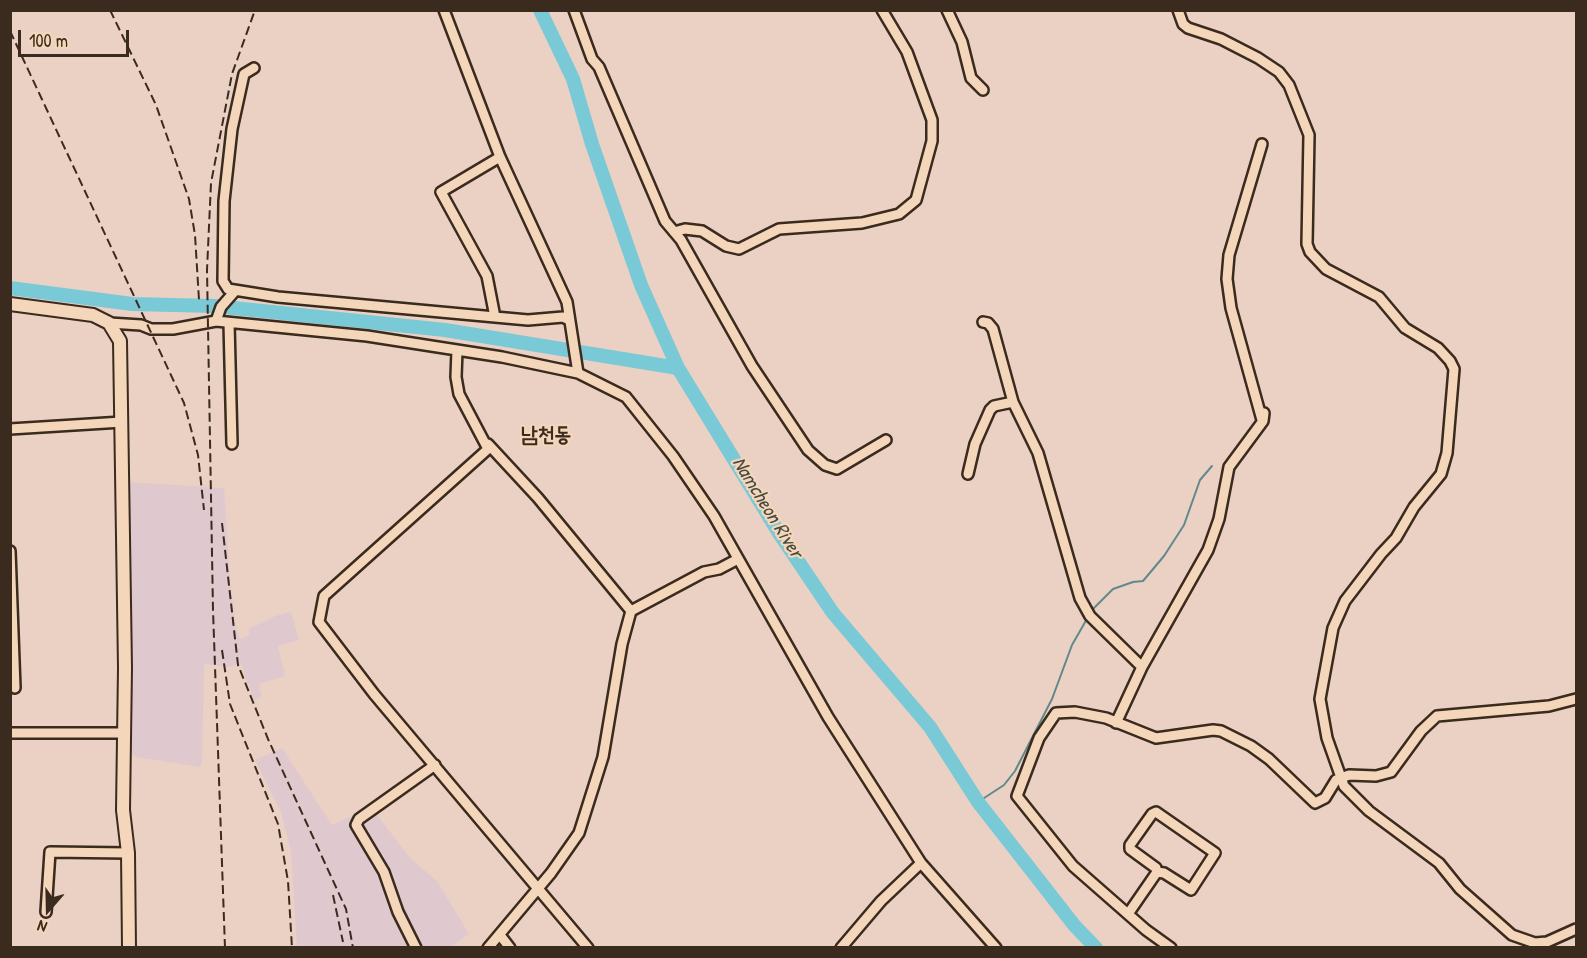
<!DOCTYPE html>
<html>
<head>
<meta charset="utf-8">
<style>
  body { margin:0 }
  #map { position:relative; width:1587px; height:958px; overflow:hidden; background:#ead1c3; font-family:"Patrick Hand",sans-serif }
  canvas { display:block }
  .frame { position:absolute; inset:0; border:12px solid #3b2a1e; pointer-events:none }
  .north { position:absolute; left:18px; top:880px; width:60px; height:60px; -webkit-text-stroke:4px #f4d7ba; paint-order:stroke; rotate:200deg; font-size:16px; font-weight:700; line-height:24px; text-align:center; color:#3b2a1e }
  .north::after { content:''; display:block; margin:auto; width:21px; height:27px; background:#3b2a1e; clip-path:polygon(50% 0,100% 100%,50% 72%,0 100%) }
  .scale { position:absolute; left:18px; top:30px; width:111px; height:27px; box-sizing:border-box; border:3px solid #3b2a1e; border-top:0; padding-left:8px; font-size:18px; line-height:21px; white-space:nowrap; color:#3b2a1e; -webkit-text-stroke:4px #f4d7ba; paint-order:stroke }
</style>
</head>
<body>
<div id="map">
<canvas width="1587" height="958"></canvas>
<div class="frame"></div>
<div class="north">N</div>
<div class="scale">100 m</div>
</div>
<script>
const c = document.querySelector('canvas').getContext('2d');
c.lineJoin = 'round';
function paint(path, color) { c.fillStyle = color; c.fill(path, 'evenodd'); }
const shape = rows => new Path2D(rows.map(r => 'M' + r).join(''));
function trace(path, color, width, dash) { c.strokeStyle = color; c.lineWidth = width; c.lineCap = dash ? 'butt' : 'round'; c.setLineDash(dash || []); c.stroke(path); }
function write(font, color, halo, rows, align = 'center') {
  c.font = font + ' "Patrick Hand","Poor Story",sans-serif'; c.lineWidth = 4.5; c.setLineDash([]); c.textBaseline = 'middle'; c.strokeStyle = halo; c.fillStyle = color; for (const [text, x, y, turn = 0] of rows) {
    c.save(); c.translate(x, y); c.rotate((+turn || 0) * Math.PI / 180); c.textAlign = isNaN(turn) ? turn : align; if (halo) c.strokeText(text, 0, 0); c.fillText(text, 0, 0); c.restore();
  }
}
paint(shape([
  [127,482,224,488,230,580,236,629,240,639,249,635,249,629,275,616,291,612,299,640,278,646,285,676,259,684,262,697,254,700,241,664,228,667,204,664,202,762,200,767,137,757,130,753],
  [282,748,332,825,371,807,409,857,437,881,469,934,450,947,297,947,291,851,281,812,255,760]
]), '#dfc9ce');
trace(shape([
  [1092,610,1113,589,1133,582,1143,581,1164,556,1184,525,1200,480,1212,466],
  [978,802,1004,785,1015,771,1052,699,1072,645,1088,617]
]), '#61898c', 2);
trace(shape([
  [540,10,573,79,592,144,641,285,678,368,779,533,833,613,930,727,978,802,1074,925,1096,948],
  [10,288,132,304,214,306,445,330,678,368]
]), '#7ac9d6', 14);
const street = shape([
  [444,10,500,157,567,302,578,373],
  [574,10,592,59,599,67,665,221,681,240,752,366,808,450,825,465,837,469,886,440],
  [947,10,962,42,971,78,983,90],
  [1178,10,1183,24,1188,28,1221,39,1258,58,1279,72,1289,85,1309,135,1307,244,1310,252,1326,269,1379,297,1405,328,1438,348,1450,361,1454,369,1447,453,1441,474,1414,507,1396,538,1381,554,1345,601,1333,628,1320,699,1327,738,1344,786,1369,811,1439,863,1460,889,1512,935,1535,943,1547,942,1576,929],
  [254,68,244,74,232,129,224,201,223,281,228,289,278,297,495,317,528,320,563,317,569,320],
  [674,232,685,229,702,231,726,246,739,249,779,229,862,223,899,214,916,200,932,141,932,120,907,52,882,10],
  [495,317,487,276,441,192,500,157],
  [216,321,221,307,235,291],
  [983,322,988,323,993,329,1013,402,1038,453,1080,598,1090,616,1142,667],
  [109,323,141,325,151,329,173,329,216,321,367,336,502,357,578,373,626,397,673,456,714,516,828,717,921,863,996,948],
  [229,323,232,444],
  [457,350,456,377,459,394,488,449,324,596,319,622,374,694,588,948],
  [1262,420,1231,308,1227,279,1229,255,1262,144],
  [10,429,122,422],
  [488,444,538,498,631,611,704,572,719,569,738,559],
  [968,474,975,444,990,410,994,406,1013,402],
  [10,551,15,688],
  [1116,723,1142,667,1208,550,1219,519,1229,467,1263,421,1264,413],
  [10,733,125,733],
  [46,912,50,852,128,853],
  [1128,914,1157,872,1156,868,1130,849,1130,845,1152,814,1156,812,1215,853,1191,890,1164,873,1157,872],
  [500,935,510,948],
  [416,948,398,912,384,872,356,825,359,819,435,765],
  [488,948,551,873,579,833,603,757,622,644,631,611],
  [841,948,881,901,921,863],
  [1171,948,1146,930,1073,866,1017,796,1039,738,1056,713,1075,712,1106,718,1156,738,1213,730,1221,731,1251,746,1269,759,1315,803,1325,798,1336,780,1349,775,1376,776,1391,772,1421,731,1437,716,1549,706,1576,699]
]);
const secondary = shape([
  [10,304,93,315,109,323,120,341,125,668,123,810,128,853,129,948]
]);
trace(street, '#3b2a1e', 14);
trace(secondary, '#3b2a1e', 16);
trace(street, '#f4d7ba', 9);
trace(secondary, '#f4d7ba', 12);
trace(shape([
  [110,10,156,105,189,199,195,235,199,300],
  [10,31,184,403,198,455,204,510],
  [222,523,238,665,268,739,346,909,353,948],
  [222,650,230,704,278,824,288,881,292,948],
  [333,895,343,942],
  [225,948,213,610,207,270,211,183,232,74,255,10]
]), '#3b2a1e', 2, [9, 4.5]);
write('italic 20px', '#484a43', '#f4d7ba', [
  ["Namcheon River",767,508,58]
]);
write('bold 21px', '#3b2a1e', '#f4d7ba', [
  ["남천동",546,435]
]);
</script>
</body>
</html>
